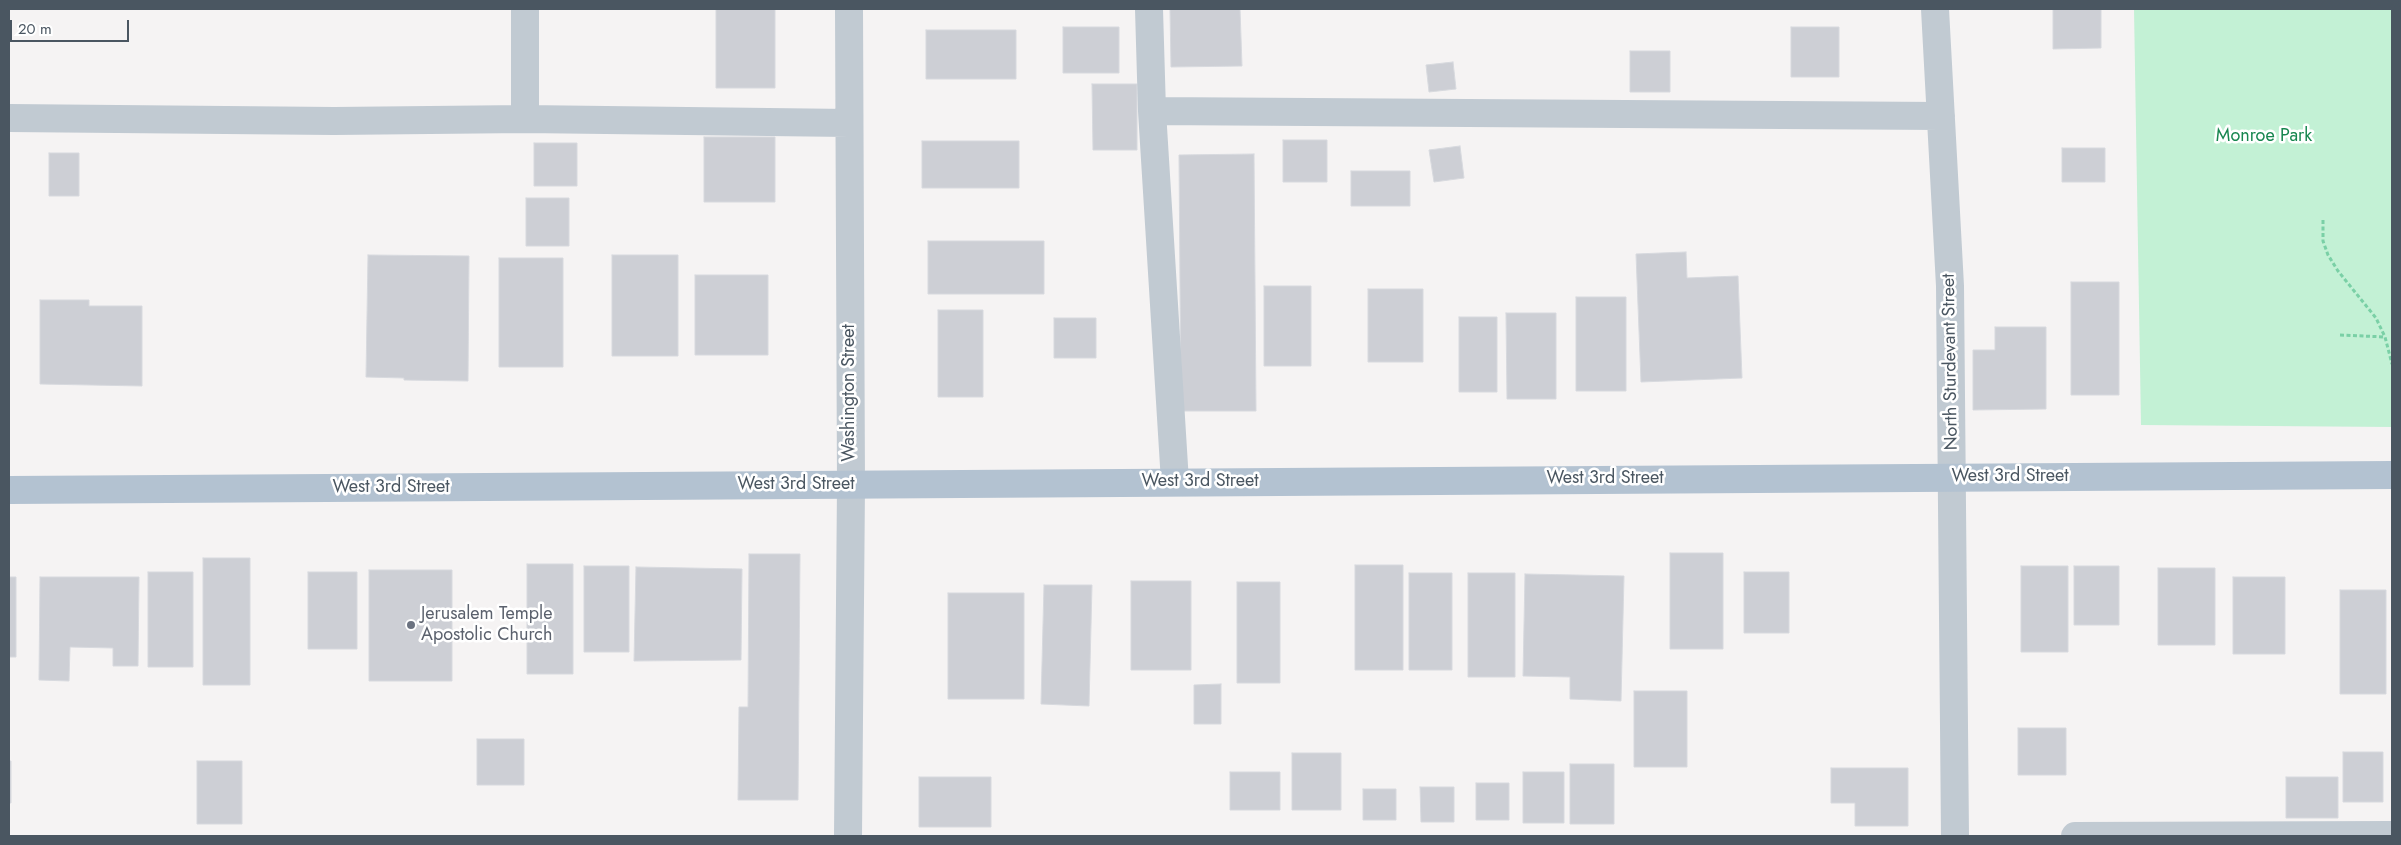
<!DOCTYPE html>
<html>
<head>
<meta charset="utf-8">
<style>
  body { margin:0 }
  #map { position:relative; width:2401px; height:845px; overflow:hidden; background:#f5f3f3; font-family:Jost,sans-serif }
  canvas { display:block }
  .frame { position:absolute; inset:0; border:10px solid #4a5661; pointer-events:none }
  .scale { position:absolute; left:10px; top:20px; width:119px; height:22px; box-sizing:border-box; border:2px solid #4a5661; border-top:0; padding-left:6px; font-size:15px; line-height:18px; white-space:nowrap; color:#4a5661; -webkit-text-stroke:4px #fff; paint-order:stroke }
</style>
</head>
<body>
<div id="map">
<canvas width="2401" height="845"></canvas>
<div class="frame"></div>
<div class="scale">20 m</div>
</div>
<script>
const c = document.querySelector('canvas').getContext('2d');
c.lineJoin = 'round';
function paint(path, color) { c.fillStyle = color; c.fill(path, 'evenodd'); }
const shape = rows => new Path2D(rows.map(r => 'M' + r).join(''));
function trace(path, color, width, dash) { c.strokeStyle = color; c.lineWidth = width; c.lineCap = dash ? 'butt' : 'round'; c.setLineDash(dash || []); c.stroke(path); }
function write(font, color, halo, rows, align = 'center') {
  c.font = font + ' Jost,sans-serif'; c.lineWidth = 5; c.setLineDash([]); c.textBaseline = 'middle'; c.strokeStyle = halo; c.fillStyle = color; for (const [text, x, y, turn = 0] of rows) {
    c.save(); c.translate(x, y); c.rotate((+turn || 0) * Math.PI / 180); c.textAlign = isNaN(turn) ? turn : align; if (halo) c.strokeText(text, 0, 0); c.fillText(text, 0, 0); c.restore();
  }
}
paint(shape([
  [2134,9,2392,9,2392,427,2141,425]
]), '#c3f1d5');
const building = shape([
  [716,9,775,9,775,88,716,88,716,9],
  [1170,9,1240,9,1242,66,1171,67,1170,9],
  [2053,9,2101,9,2101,48,2053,49,2053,9],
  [1063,27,1119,27,1119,73,1063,73,1063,27],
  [1791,27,1839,27,1839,77,1791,77,1791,27],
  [926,30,1016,30,1016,79,926,79,926,30],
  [1630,51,1670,51,1670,92,1630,92,1630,51],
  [1453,62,1456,89,1429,92,1426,65,1453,62],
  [1092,84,1137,84,1137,150,1093,150,1092,84],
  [704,137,775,137,775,202,704,202,704,137],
  [1283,140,1327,140,1327,182,1283,182,1283,140],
  [922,141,1019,141,1019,188,922,188,922,141],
  [534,143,577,143,577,186,534,186,534,143],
  [1460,146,1464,178,1434,182,1429,150,1460,146],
  [2062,148,2105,148,2105,182,2062,182,2062,148],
  [49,153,79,153,79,196,49,196,49,153],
  [1254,154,1256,411,1181,411,1179,155,1254,154],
  [1351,171,1410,171,1410,206,1351,206,1351,171],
  [526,198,569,198,569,246,526,246,526,198],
  [928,241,1044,241,1044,294,928,294,928,241],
  [1686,252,1687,278,1738,276,1742,378,1641,382,1636,254,1686,252],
  [368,255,469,256,468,381,404,380,404,378,366,377,368,255],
  [612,255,678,255,678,356,612,356,612,255],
  [499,258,563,258,563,367,499,367,499,258],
  [695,275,768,275,768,355,695,355,695,275],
  [2071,282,2119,282,2119,395,2071,395,2071,282],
  [1264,286,1311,286,1311,366,1264,366,1264,286],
  [1368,289,1423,289,1423,362,1368,362,1368,289],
  [1576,297,1626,297,1626,391,1576,391,1576,297],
  [40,300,89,300,89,306,142,306,142,386,40,384,40,300],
  [938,310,983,310,983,397,938,397,938,310],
  [1506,313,1556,313,1556,399,1507,399,1506,313],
  [1459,317,1497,317,1497,392,1459,392,1459,317],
  [1054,318,1096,318,1096,358,1054,358,1054,318],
  [1995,327,2046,327,2046,409,1973,410,1973,350,1995,350,1995,327],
  [1670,553,1723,553,1723,649,1670,649,1670,553],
  [749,554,800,554,798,800,738,800,739,707,748,707,749,554],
  [203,558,250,558,250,685,203,685,203,558],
  [527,564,573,564,573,674,527,674,527,564],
  [1355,565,1403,565,1403,670,1355,670,1355,565],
  [584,566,629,566,629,652,584,652,584,566],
  [2021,566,2068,566,2068,652,2021,652,2021,566],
  [2074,566,2119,566,2119,625,2074,625,2074,566],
  [636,567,742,569,741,660,634,661,636,567],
  [2158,568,2215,568,2215,645,2158,645,2158,568],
  [369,570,452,570,452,681,369,681,369,570],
  [148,572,193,572,193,667,148,667,148,572],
  [308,572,357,572,357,649,308,649,308,572],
  [1744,572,1789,572,1789,633,1744,633,1744,572],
  [1409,573,1452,573,1452,670,1409,670,1409,573],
  [1468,573,1515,573,1515,677,1468,677,1468,573],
  [1525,574,1624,576,1621,701,1570,699,1570,677,1523,676,1525,574],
  [9,577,16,577,16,657,9,657,9,577],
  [40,577,139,577,138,666,113,666,113,648,70,647,69,681,39,680,40,577],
  [2233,577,2285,577,2285,654,2233,654,2233,577],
  [1131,581,1191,581,1191,670,1131,670,1131,581],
  [1237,582,1280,582,1280,683,1237,683,1237,582],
  [1044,585,1092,585,1089,706,1041,704,1044,585],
  [2340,590,2386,590,2386,694,2340,694,2340,590],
  [948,593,1024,593,1024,699,948,699,948,593],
  [1221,684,1221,724,1194,724,1194,685,1221,684],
  [1634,691,1687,691,1687,767,1634,767,1634,691],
  [2018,728,2066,728,2066,775,2018,775,2018,728],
  [477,739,524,739,524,785,477,785,477,739],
  [2343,752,2383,752,2383,802,2343,802,2343,752],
  [1292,753,1341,753,1341,810,1292,810,1292,753],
  [9,761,11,761,11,803,9,803,9,761],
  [197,761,242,761,242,824,197,824,197,761],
  [1570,764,1614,764,1614,824,1570,824,1570,764],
  [1831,768,1908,768,1908,826,1855,826,1855,803,1831,803,1831,768],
  [1230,772,1280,772,1280,810,1230,810,1230,772],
  [1523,772,1564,772,1564,823,1523,823,1523,772],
  [919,777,991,777,991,827,919,827,919,777],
  [2286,777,2338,777,2338,818,2286,818,2286,777],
  [1476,783,1509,783,1509,820,1476,820,1476,783],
  [1420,787,1454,787,1454,822,1421,822,1420,787],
  [1363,789,1396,789,1396,820,1363,820,1363,789]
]);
paint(building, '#cdcfd5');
trace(building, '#d7d9de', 1);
trace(shape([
  [2323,220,2323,241,2328,255,2338,271,2376,318,2385,337,2392,364],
  [2340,335,2385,337]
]), '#7ad0a6', 3, [4, 2.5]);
trace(shape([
  [525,9,525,119],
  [1149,9,1152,111,1175,482],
  [1935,9,1950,286,1955,836],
  [1152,111,1941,116],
  [9,118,334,121,525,119,849,123],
  [848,836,851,485,849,9],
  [2075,836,2392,835]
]), '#c1cad2', 28);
trace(shape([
  [9,490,2392,475]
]), '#b3c2d1', 28);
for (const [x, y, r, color] of [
  [411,625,5,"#6b7280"]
]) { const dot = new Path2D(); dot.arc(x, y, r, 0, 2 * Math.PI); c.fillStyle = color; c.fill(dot); trace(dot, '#fff', 2); }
write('18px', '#17864f', '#fff', [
  ["Monroe Park",2264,137]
]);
write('18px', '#4a5661', '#fff', [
  ["North Sturdevant Street",1951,362,-91],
  ["Washington Street",850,393,-90],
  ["West 3rd Street",2010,477],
  ["West 3rd Street",1605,479],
  ["West 3rd Street",1200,482],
  ["West 3rd Street",796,485],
  ["West 3rd Street",391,488]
]);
write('18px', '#5b616d', '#fff', [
  ["Jerusalem Temple",421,615],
  ["Apostolic Church",421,636]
], 'left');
</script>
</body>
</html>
